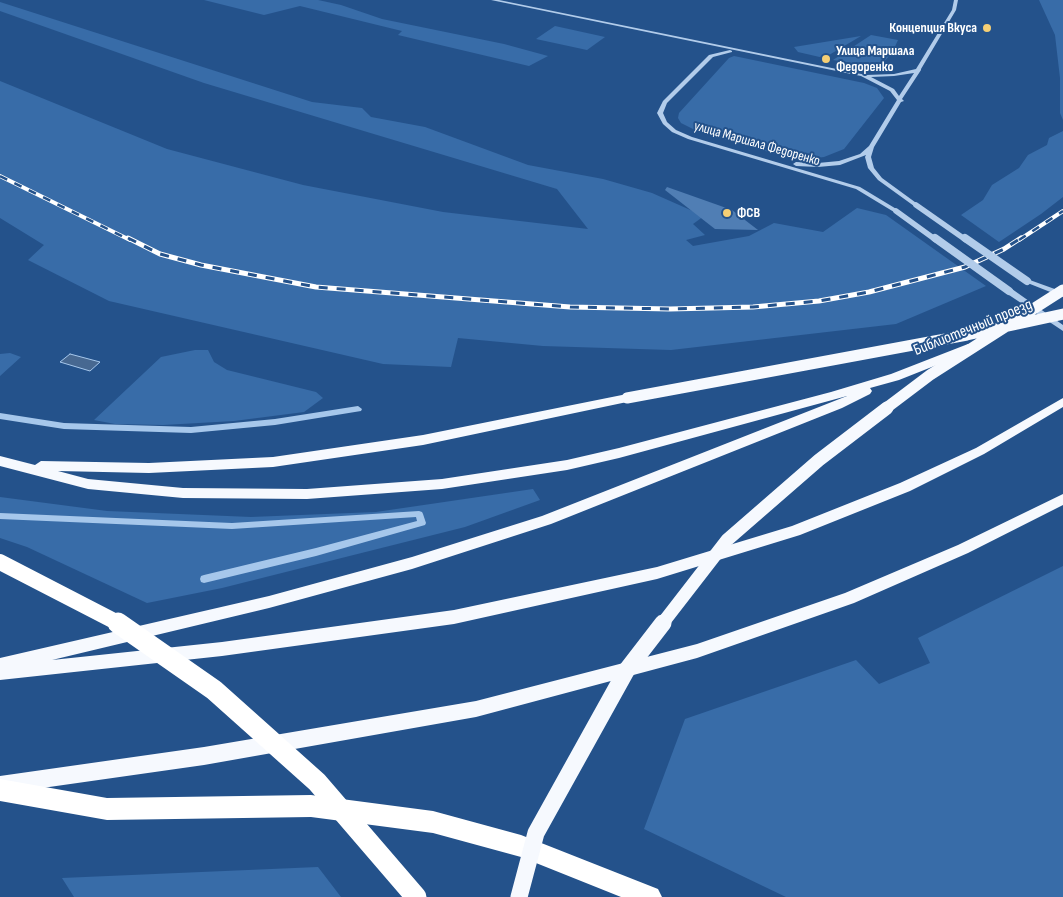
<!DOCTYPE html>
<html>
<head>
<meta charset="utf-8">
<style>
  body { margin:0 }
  canvas { display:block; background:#24528b }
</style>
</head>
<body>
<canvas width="1063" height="897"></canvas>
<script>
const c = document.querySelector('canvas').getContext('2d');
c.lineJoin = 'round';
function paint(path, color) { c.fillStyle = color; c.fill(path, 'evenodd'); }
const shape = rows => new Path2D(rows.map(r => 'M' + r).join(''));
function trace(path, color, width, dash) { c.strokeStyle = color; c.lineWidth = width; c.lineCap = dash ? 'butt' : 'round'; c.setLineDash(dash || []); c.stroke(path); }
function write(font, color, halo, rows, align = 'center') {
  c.font = font + ' "Sofia Sans Condensed",sans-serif'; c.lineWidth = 4; c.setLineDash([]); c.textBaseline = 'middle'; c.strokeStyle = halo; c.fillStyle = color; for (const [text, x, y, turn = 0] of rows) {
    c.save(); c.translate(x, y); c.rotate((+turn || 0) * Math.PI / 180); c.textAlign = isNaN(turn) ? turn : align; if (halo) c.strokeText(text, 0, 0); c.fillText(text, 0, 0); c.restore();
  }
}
paint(shape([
  [204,0,318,0,341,5,382,19,504,44,548,56,529,66,398,35,402,31,300,6,264,15],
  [1039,0,1063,0,1063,120,1060,113,1060,78,1055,35],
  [0,2,312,102,362,108,371,117,425,127,528,165,603,179,652,193,704,216,693,224,705,235,686,240,693,246,749,236,774,223,823,232,857,208,886,215,986,286,896,324,671,350,543,346,458,338,451,367,383,364,109,301,28,260,44,245,0,218,0,81,167,149,303,185,443,212,588,229,557,189,204,83,0,11],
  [555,26,605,37,587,50,536,39],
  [871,35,898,40,892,53,881,65,864,65,833,60],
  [861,36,824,58,798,52,794,47],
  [734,56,864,83,877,88,884,98,844,149,824,157,808,159,783,156,699,132,681,123,678,118,679,113,729,58],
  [1063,131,1063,197,1041,214,999,242,961,215,983,200,992,185,1019,168,1028,155,1047,145,1049,138],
  [195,350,208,350,214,362,227,370,316,392,323,398,304,412,234,421,163,425,115,424,94,420,161,357],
  [10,353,21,357,0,376,0,354],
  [533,489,540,500,465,527,222,588,147,603,27,547,0,538,0,497,107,511,251,517,376,512],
  [1063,566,1063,897,786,897,644,829,685,719,856,660,879,684,930,663,918,638],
  [318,867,341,897,74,897,62,878]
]), '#386ca8');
const water = shape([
  [70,354,100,362,90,371,60,362,70,354]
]);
paint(water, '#476891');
trace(water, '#a6c7eb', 1);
paint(shape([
  [358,406,362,409,361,411,275,425,191,433,64,429,0,419,0,413,64,423,191,427,275,419,358,406],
  [419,511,422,512,423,514,426,523,425,525,316,556,204,583,201,582,200,579,201,576,204,575,316,548,417,521,416,517,232,529,0,519,0,513,232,523,419,511]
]), '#a6c7eb');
paint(shape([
  [667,187,732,210,758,230,715,229,665,190]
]), '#507eb4');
paint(shape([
  [491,0,499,0,866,75,894,74,916,69,952,10,954,0,958,0,956,10,921,69,921,70,902,99,904,101,901,102,874,147,871,157,874,168,882,178,919,205,914,206,878,180,868,168,865,157,866,155,840,165,818,167,796,166,793,164,796,162,818,163,839,161,860,154,869,146,897,100,890,91,861,76,491,0],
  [914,73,899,96,894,89,871,77,894,76,914,73],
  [730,50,732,51,732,52,713,57,667,103,663,113,667,122,676,130,692,137,860,187,898,210,898,212,894,212,856,189,688,139,672,132,663,124,657,113,663,101,709,55,730,50],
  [1027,279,1063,292,1063,297,1025,282,1025,280,1027,279],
  [1006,289,1012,289,1063,325,1063,331,1006,293,1006,289]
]), '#b2ccea');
paint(shape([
  [968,344,972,345,974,348,972,351,899,380,870,388,872,391,870,394,842,408,551,524,412,569,269,608,52,660,222,642,454,610,657,567,792,526,900,483,976,448,1063,398,1063,407,984,454,910,491,800,535,657,579,454,624,222,656,0,680,0,658,269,596,412,557,542,516,847,396,619,458,567,470,442,489,307,499,183,498,88,489,0,466,0,456,35,465,41,461,149,463,273,457,423,435,627,394,633,398,627,402,423,445,273,467,149,473,58,471,88,479,183,488,307,489,442,479,567,460,619,448,831,392,891,374,968,344],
  [1063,494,1063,505,968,553,854,603,697,658,476,717,204,765,0,794,0,776,204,747,476,701,697,644,845,593,958,545,1063,494]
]), '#f6f9fe');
paint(shape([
  [0,779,107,798,311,795,433,811,521,835,658,889,662,897,621,897,521,857,433,833,311,817,107,820,0,801,0,779]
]), '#fff');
const railFar1 = shape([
  [0,176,130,240],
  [1019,240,1063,211]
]);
const rail = shape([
  [128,238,160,254,201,265,316,287,570,307,670,309,753,307,819,301,869,292,965,267,1004,249,1021,238]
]);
trace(railFar1, '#fff', 4);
trace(rail, '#fff', 5);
trace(railFar1, '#24528b', 2.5, [8]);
trace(rail, '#24528b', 3, [9]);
trace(shape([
  [916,205,966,240],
  [896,211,936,240]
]), '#b2ccea', 5.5);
trace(shape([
  [935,238,1009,291],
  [965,238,1027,281]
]), '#b2ccea', 8);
trace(shape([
  [627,398,967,335,1063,314],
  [885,409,930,375,1063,290]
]), '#f6f9fe', 11);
trace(shape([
  [662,624,727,540,819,460,887,408]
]), '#f6f9fe', 13);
trace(shape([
  [519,897,536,833,626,671,663,623]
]), '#f6f9fe', 17);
trace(shape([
  [0,562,120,624]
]), '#fff', 16);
trace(shape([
  [118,623,214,690,317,782,416,897]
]), '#fff', 21);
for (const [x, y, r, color] of [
  [987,28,5,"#f5cf75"],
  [826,59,5,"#f5cf75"],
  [727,213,5,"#f5cf75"]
]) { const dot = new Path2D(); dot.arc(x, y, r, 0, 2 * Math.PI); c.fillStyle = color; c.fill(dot); trace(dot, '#24528b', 2); }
write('bold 14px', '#fff', '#24528b', [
  ["Концепция Вкуса",977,28,"right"],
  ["Улица Маршала",836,51],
  ["Федоренко",836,67],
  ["ФСВ",737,213]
], 'left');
write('14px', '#fff', '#24528b', [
  ["улица Маршала Федоренко",757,144,16]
]);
write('16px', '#fff', '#24528b', [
  ["Библиотечный проезд",973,328,-22]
]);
</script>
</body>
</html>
